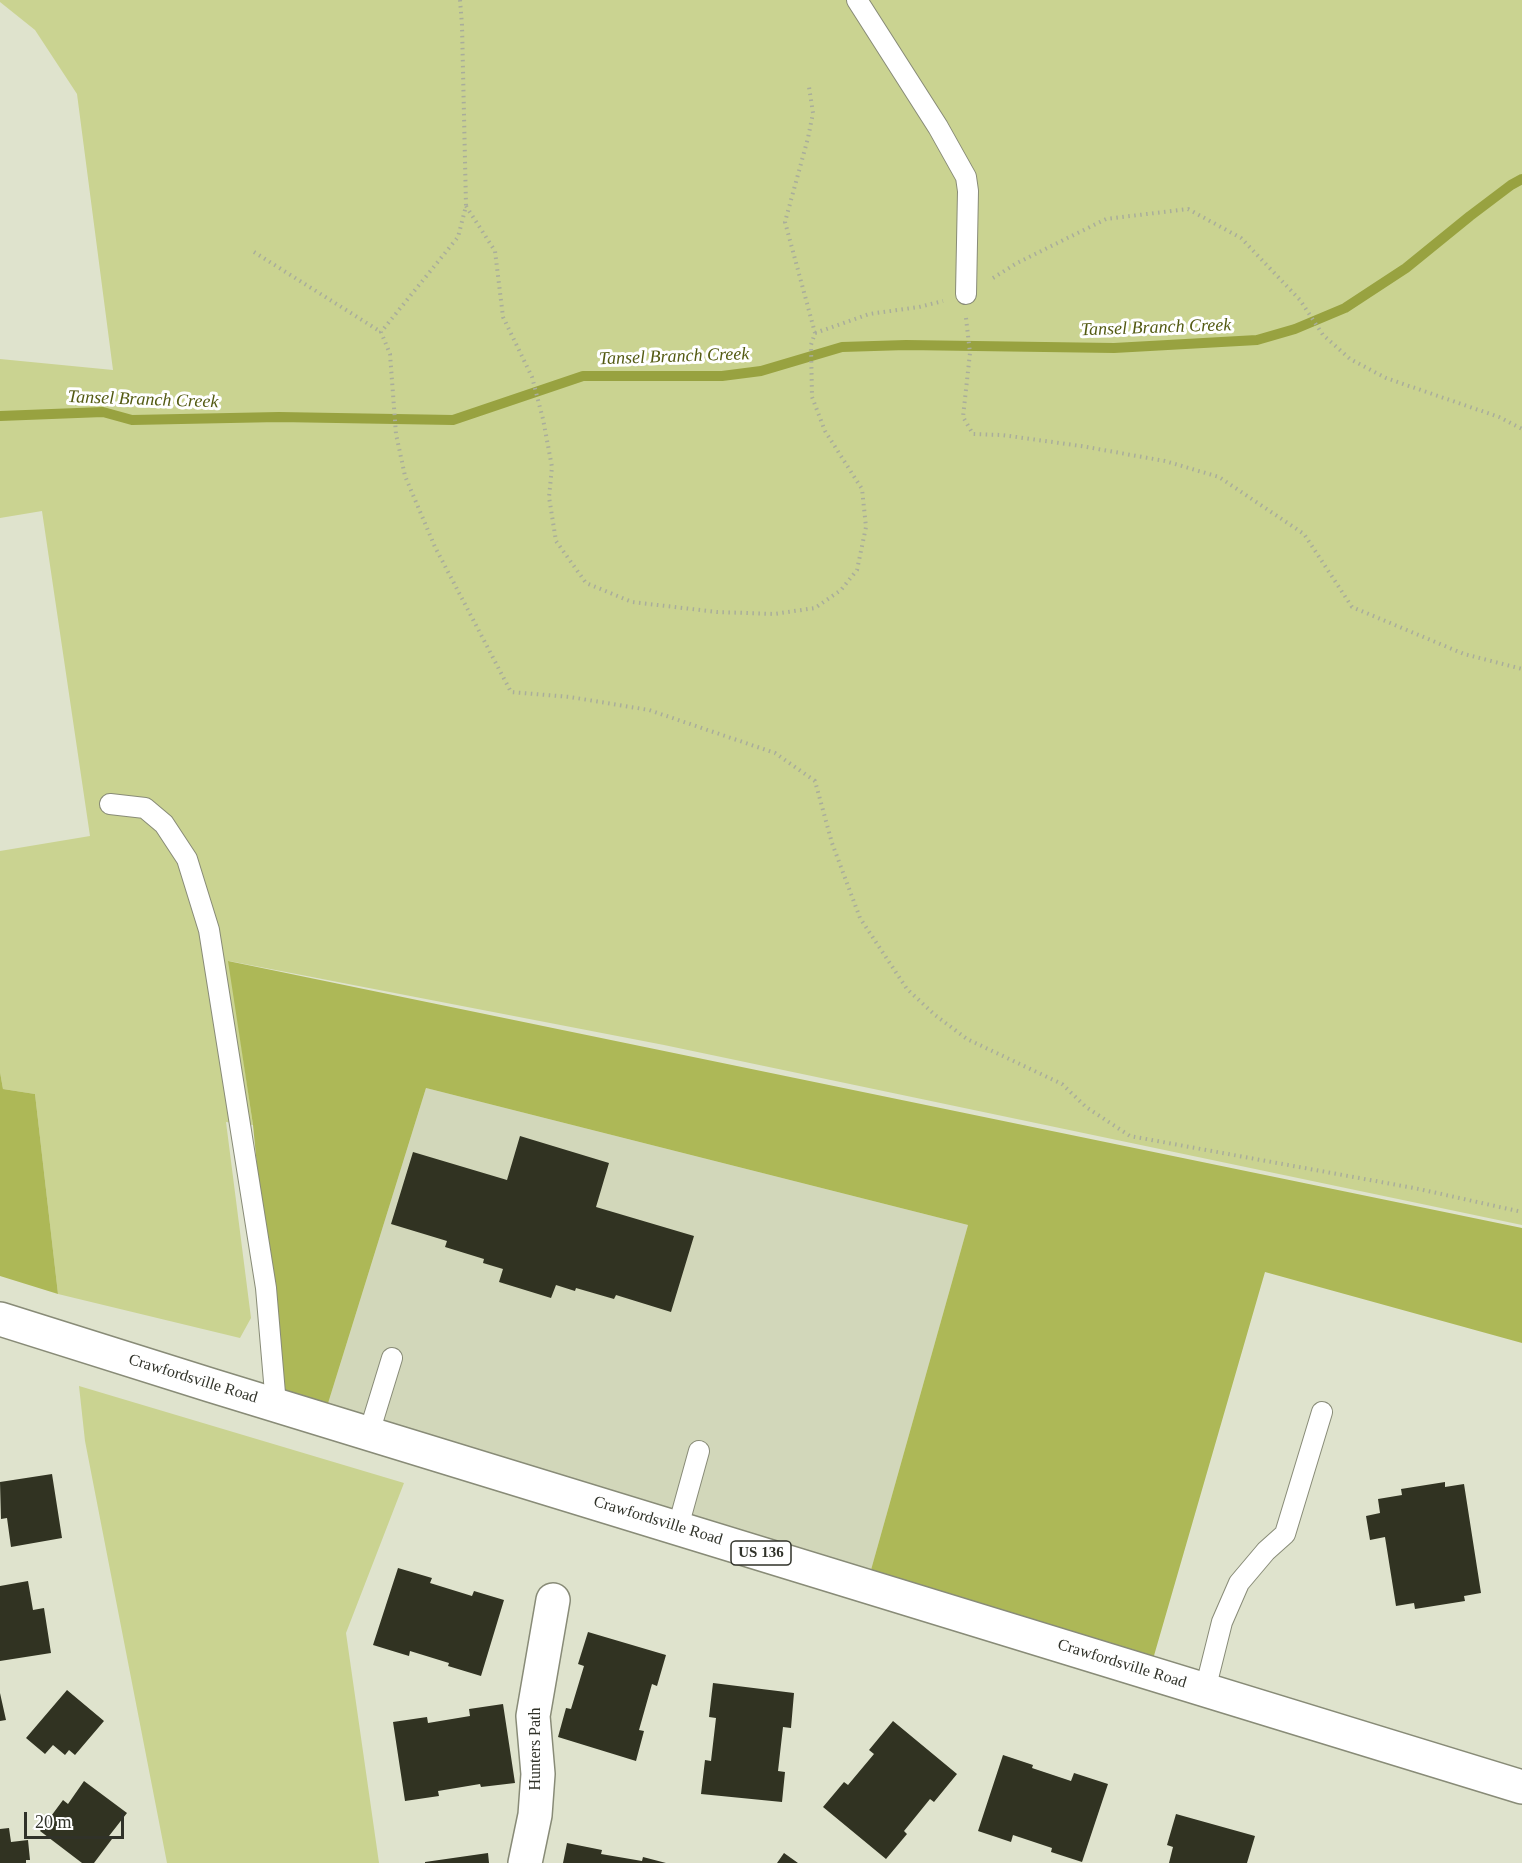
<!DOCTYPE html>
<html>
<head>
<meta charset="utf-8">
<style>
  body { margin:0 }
  #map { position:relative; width:1522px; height:1863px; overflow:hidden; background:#dfe3cd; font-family:Georgia,serif }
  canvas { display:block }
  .scale { position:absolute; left:24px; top:1812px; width:100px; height:27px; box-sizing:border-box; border:3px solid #303229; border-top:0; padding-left:8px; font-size:18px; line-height:21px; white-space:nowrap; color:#303229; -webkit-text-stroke:4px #fff; paint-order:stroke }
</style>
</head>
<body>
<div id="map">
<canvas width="1522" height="1863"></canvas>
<div class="scale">20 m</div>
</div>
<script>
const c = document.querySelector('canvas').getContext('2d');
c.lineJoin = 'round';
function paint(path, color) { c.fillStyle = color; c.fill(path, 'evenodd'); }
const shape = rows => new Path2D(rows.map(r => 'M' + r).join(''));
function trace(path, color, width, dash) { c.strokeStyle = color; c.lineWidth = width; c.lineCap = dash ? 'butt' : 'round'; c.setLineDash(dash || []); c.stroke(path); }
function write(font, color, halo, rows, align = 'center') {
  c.font = font + ' Georgia,serif'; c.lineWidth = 6; c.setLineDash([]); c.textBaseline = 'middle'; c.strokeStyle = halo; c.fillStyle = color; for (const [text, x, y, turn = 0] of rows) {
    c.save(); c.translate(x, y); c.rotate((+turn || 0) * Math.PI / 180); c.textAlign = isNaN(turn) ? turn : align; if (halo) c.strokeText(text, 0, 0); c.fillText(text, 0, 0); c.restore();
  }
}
paint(shape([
  [426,1088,968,1225,869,1577,325,1413]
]), '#d2d7ba');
paint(shape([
  [0,0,1522,0,1522,1225,664,1045,229,961,253,1125,226,1122,251,1318,240,1338,58,1294,35,1094,3,1089,0,1072,0,851,90,836,42,511,0,518,0,359,113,370,77,94,35,30,0,2],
  [79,1386,404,1483,346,1633,379,1863,167,1863,85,1441]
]), '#cad391');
paint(shape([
  [228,961,1522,1228,1522,1343,1265,1272,1151,1666,869,1577,968,1225,426,1088,325,1413,280,1402,253,1125],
  [0,1072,3,1089,35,1094,58,1294,0,1276]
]), '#adb857');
trace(shape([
  [0,416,103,412,132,420,279,417,453,420,583,376,722,376,761,371,842,347,906,345,1114,348,1257,340,1295,329,1345,308,1406,268,1470,216,1511,185,1522,179]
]), '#98a240', 10);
paint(shape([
  [520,1136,609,1163,596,1207,694,1236,671,1312,616,1295,614,1299,576,1288,575,1291,556,1285,551,1298,499,1282,503,1269,483,1263,484,1259,445,1247,447,1241,391,1224,413,1152,507,1180],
  [52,1474,62,1538,11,1547,7,1518,1,1519,0,1482],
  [1445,1482,1445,1487,1464,1484,1481,1593,1464,1596,1465,1601,1415,1609,1414,1603,1396,1606,1385,1537,1370,1540,1366,1516,1380,1513,1378,1499,1402,1495,1401,1489],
  [398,1568,432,1578,430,1583,472,1596,474,1591,504,1600,481,1676,448,1666,449,1663,410,1651,409,1656,373,1645],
  [28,1581,33,1610,44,1608,51,1653,0,1661,0,1586],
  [588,1632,666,1655,657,1686,652,1684,639,1730,644,1731,636,1761,558,1737,566,1708,571,1709,584,1666,578,1664],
  [713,1683,794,1693,791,1728,783,1727,778,1771,785,1772,782,1802,701,1794,705,1760,711,1761,716,1718,709,1717],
  [67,1690,104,1721,75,1755,69,1750,65,1755,53,1745,45,1754,26,1738],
  [0,1693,6,1720,0,1721],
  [503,1704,515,1783,481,1787,480,1784,438,1791,439,1796,405,1801,393,1722,427,1717,428,1723,470,1716,469,1709],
  [893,1721,957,1774,934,1802,930,1799,904,1831,907,1834,886,1859,823,1807,844,1782,848,1785,874,1754,869,1750],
  [1003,1755,1033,1765,1032,1768,1071,1781,1074,1773,1108,1784,1082,1862,1051,1852,1052,1848,1013,1835,1011,1842,978,1831],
  [84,1781,127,1813,109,1836,112,1839,94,1863,82,1863,40,1831,63,1800,68,1804],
  [1176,1814,1255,1836,1247,1863,1169,1863,1173,1847,1167,1845],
  [9,1828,11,1842,28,1840,30,1860,26,1860,26,1863,0,1863,0,1829],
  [567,1843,602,1850,601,1854,642,1861,643,1857,666,1863,563,1863],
  [488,1853,489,1863,425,1863,425,1862],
  [784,1853,798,1863,777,1863]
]), '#313322');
const lane = shape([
  [857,0,938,127,966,177,968,191,966,294],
  [110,804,145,808,164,824,187,859,209,930,266,1288,276,1405],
  [369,1433,392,1358],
  [678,1527,699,1451],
  [1205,1690,1222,1622,1239,1583,1266,1551,1285,1534,1322,1412]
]);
const street = shape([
  [525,1863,535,1815,538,1774,533,1716,553,1600]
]);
const primary = shape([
  [0,1319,210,1385,1522,1787]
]);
trace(lane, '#888b77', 22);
trace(street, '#888b77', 36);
trace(primary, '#888b77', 36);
trace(shape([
  [460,0,462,25,466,206,458,237,381,332,390,354,396,434,405,476,435,547,511,692,570,697,649,710,775,753,815,781,832,843,860,918,907,989,935,1015,967,1039,1062,1084,1086,1107,1130,1136,1419,1189,1522,1212],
  [466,206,495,251,503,317,532,377,543,419,552,467,549,497,556,541,586,583,632,602,717,612,774,614,815,608,841,590,857,570,866,527,862,489,825,431,812,397,811,345,815,333,785,222,808,138,813,113,809,87],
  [254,252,381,332],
  [993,278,1017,263,1106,219,1188,209,1241,238,1300,300,1323,335,1350,359,1386,378,1499,417,1522,429],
  [966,318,970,353,963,417,973,434,1002,435,1081,446,1165,461,1219,477,1304,534,1352,607,1464,654,1522,669],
  [815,333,869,314,919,307,943,301]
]), '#a9ad9b', 4, [1.5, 4.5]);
trace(lane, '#fff', 20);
trace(street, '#fff', 33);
trace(primary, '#fff', 33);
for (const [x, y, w] of [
  [761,1553,60]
]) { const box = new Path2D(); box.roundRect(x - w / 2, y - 12, w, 24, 4.5); c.fillStyle = '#fff'; c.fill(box); trace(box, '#303229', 1.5); }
write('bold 15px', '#303229', null, [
  ["US 136",761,1553]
]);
write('16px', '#303229', '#fff', [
  ["Crawfordsville Road",193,1379,17],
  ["Crawfordsville Road",658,1521,17],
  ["Crawfordsville Road",1122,1664,17],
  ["Hunters Path",536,1749,-90]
]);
write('italic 18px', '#535a12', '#fff', [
  ["Tansel Branch Creek",1156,328,-2],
  ["Tansel Branch Creek",674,357,-2],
  ["Tansel Branch Creek",143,400,2]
]);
</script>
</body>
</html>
